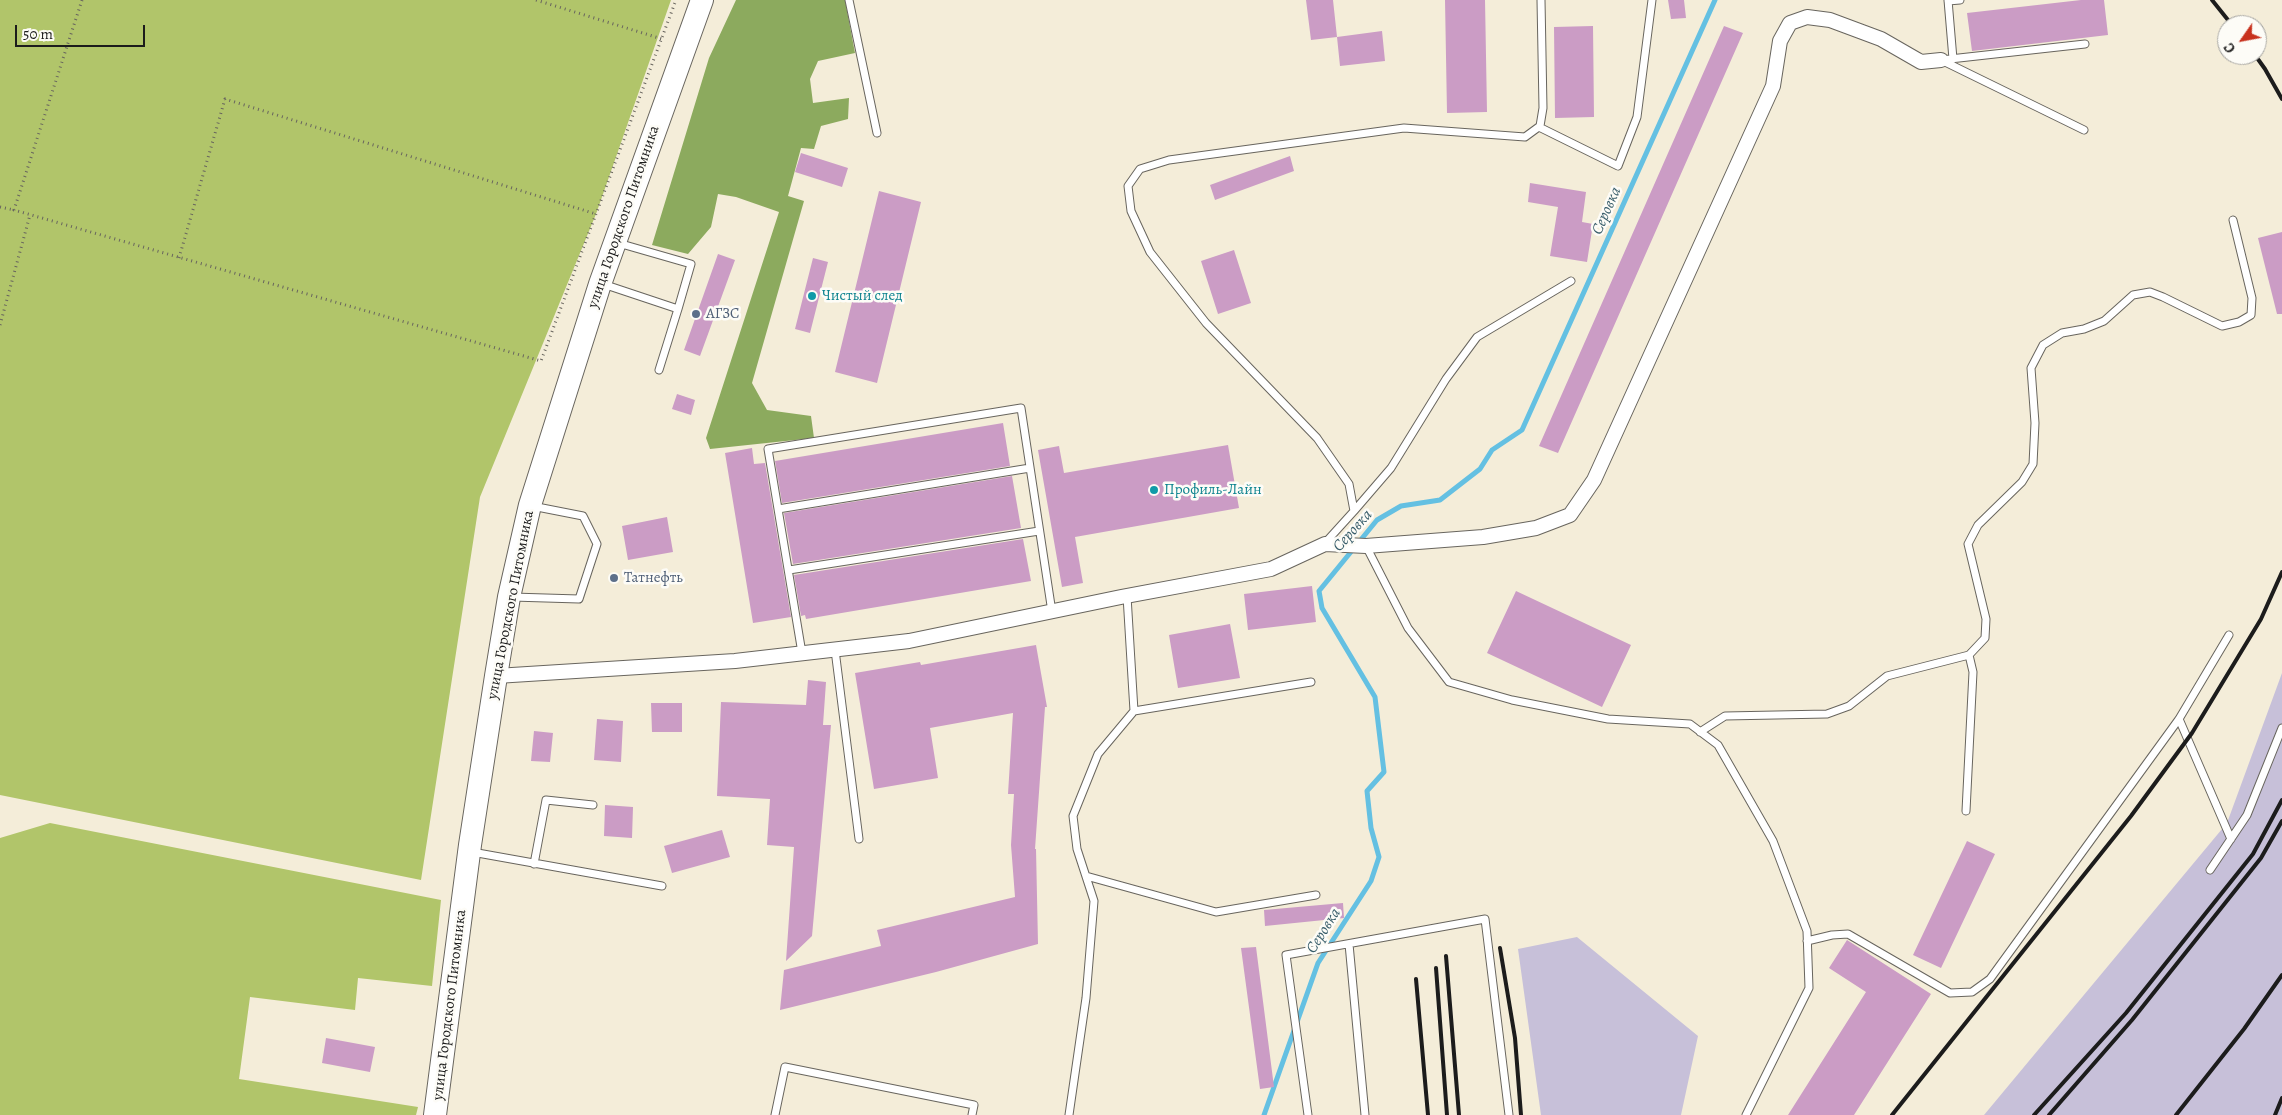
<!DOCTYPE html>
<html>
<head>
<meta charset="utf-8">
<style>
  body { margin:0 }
  #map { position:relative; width:2282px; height:1115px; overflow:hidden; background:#f4edd9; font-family:Alegreya,serif }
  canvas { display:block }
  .north { position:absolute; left:2217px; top:15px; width:50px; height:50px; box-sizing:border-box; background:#fdfcf7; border:1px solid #a3a29f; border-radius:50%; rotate:237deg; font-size:14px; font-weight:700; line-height:20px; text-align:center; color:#1c1c1c }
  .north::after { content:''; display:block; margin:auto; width:18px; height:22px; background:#c8321e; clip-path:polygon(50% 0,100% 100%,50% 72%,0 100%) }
  .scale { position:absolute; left:15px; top:25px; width:130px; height:22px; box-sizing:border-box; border:2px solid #1c1c1c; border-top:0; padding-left:6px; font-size:15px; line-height:18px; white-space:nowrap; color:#1c1c1c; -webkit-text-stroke:4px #fdfcf7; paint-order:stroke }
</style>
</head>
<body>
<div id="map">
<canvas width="2282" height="1115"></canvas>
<div class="north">С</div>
<div class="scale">50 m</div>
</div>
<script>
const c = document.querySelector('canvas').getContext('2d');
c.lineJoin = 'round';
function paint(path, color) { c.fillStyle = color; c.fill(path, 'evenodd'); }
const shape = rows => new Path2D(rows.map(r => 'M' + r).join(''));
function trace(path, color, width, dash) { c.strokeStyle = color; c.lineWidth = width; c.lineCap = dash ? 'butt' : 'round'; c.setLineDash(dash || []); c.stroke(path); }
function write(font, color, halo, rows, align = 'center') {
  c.font = font + ' Alegreya,serif'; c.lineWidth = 5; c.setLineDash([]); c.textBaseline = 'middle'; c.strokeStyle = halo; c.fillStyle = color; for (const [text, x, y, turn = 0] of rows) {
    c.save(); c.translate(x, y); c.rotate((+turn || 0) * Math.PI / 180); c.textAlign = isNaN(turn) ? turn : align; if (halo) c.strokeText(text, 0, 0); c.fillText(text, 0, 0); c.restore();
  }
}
paint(shape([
  [2282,673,2282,1115,1984,1115,2227,823],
  [1577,937,1698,1036,1681,1115,1541,1115,1518,949]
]), '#c7c0d9');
paint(shape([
  [0,0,671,0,596,214,480,497,421,880,0,795],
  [50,823,441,900,432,986,358,978,355,1010,250,997,239,1079,418,1107,416,1115,0,1115,0,838]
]), '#b1c56a');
paint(shape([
  [736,0,845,0,855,53,818,61,810,79,813,103,849,98,848,119,821,126,814,149,801,148,788,196,804,201,752,383,767,410,811,416,814,438,710,449,706,438,779,212,736,197,718,194,711,227,688,254,652,245,709,58]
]), '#8caa5e');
trace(shape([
  [1264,1115,1318,963,1371,881,1379,857,1371,828,1367,791,1384,772,1375,697,1322,608,1319,591,1377,520,1401,506,1440,500,1480,469,1492,450,1522,430,1715,0]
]), '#64c0e2', 5);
paint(shape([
  [1306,0,1333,0,1337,37,1311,40],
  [1445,0,1485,0,1487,112,1447,113],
  [1668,0,1684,0,1686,18,1671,19],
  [2081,0,2104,0,2108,35,1972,51,1967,13],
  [1593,26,1594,117,1555,118,1554,27],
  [1724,26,1743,33,1558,453,1539,446],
  [1382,31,1385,61,1340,66,1337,37],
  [801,153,848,168,842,187,795,172],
  [1290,156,1294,171,1215,200,1210,185],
  [1530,183,1586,192,1582,222,1593,224,1587,262,1550,256,1558,207,1528,202],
  [879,191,921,202,877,383,835,372],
  [2282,232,2282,314,2277,314,2258,238],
  [1234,250,1251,303,1218,314,1201,261],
  [718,254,735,260,700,356,684,350],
  [813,258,828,262,810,333,795,329],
  [677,394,695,400,691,415,672,409],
  [1003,423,1010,466,782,503,775,461],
  [1228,445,1239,508,1075,537,1083,583,1062,587,1038,450,1059,446,1064,473],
  [752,448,754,464,765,463,791,617,753,623,725,453],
  [1012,476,1021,528,793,564,784,513],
  [667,517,673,552,628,560,622,526],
  [1023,539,1031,581,806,619,805,615,801,616,794,575],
  [1312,586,1316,622,1248,630,1244,594],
  [1516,591,1631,645,1602,707,1487,653],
  [1230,624,1240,678,1178,688,1169,635],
  [1036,645,1047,707,1045,707,1035,849,1036,849,1038,944,936,972,780,1010,784,970,881,946,877,930,1015,897,1011,845,1014,794,1008,794,1013,713,930,728,938,778,874,789,855,673,920,662,921,665],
  [808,680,826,682,823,725,831,725,812,936,786,961,794,847,767,845,770,799,717,796,721,702,806,705],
  [651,703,682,703,682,732,652,732],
  [597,719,623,721,621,762,594,760],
  [534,731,553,733,550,762,531,761],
  [605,805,633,807,632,838,604,836],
  [722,830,730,857,672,873,664,846],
  [1967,841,1995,854,1941,968,1913,955],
  [1343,903,1344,918,1265,926,1264,910],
  [1847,940,1931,994,1854,1115,1788,1115,1866,992,1829,968],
  [1256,947,1274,1087,1260,1089,1241,948],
  [326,1038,375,1047,370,1072,322,1063]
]), '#cb9cc5');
const service = shape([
  [849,0,877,133],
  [1948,0,1953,59],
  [1948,1,1960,0],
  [1941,60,2084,130],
  [1941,60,2085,44],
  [1539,127,1618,166,1637,117,1652,0],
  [603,284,678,309,691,264,618,243],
  [659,370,678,309],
  [778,509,1030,468],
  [1354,511,1391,468,1446,379,1477,337,1571,281],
  [1325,543,1354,511,1349,484,1317,438,1206,323,1150,252,1131,211,1128,186,1140,169,1169,160,1404,128,1525,137,1540,126,1543,108,1541,0],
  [1366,546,1408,628,1449,682,1512,700,1608,719,1690,724,1718,745,1773,841,1807,931,1809,988,1746,1115],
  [789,570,1039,531],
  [1127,596,1134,711],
  [512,597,579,599,597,544,583,516,532,506],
  [835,650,859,839],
  [802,653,768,449,1021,408,1052,612],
  [2179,719,2231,839],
  [1700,732,1725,716,1827,714,1849,706,1887,676,1969,655,1985,638,1986,619,1968,544,1978,525,2022,482,2033,464,2035,423,2031,368,2043,345,2062,333,2084,329,2104,321,2133,295,2150,292,2163,297,2222,326,2239,322,2251,315,2252,298,2233,220],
  [1966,811,1973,672,1969,655],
  [472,852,662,886],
  [534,864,546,800,593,805],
  [2210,870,2247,815,2282,728],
  [1086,876,1216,912,1316,895],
  [1807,941,1832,935,1848,934,1950,993,1972,992,1990,979,2179,719,2229,635],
  [1349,944,1365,1115],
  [775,1115,785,1067,974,1105,972,1115],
  [1069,1115,1086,998,1094,901,1077,849,1073,816,1098,754,1134,711,1311,682],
  [1308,1115,1286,955,1485,919,1509,1115]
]);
const minor = shape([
  [496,676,735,661,909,641,1121,597,1271,569,1325,544,1366,546,1483,537,1536,528,1570,515,1594,480,1773,86,1780,41,1790,23,1807,17,1830,20,1881,39,1921,62,1941,60]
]);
const primary = shape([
  [435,1115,470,845,496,676,509,597,530,505,600,284,702,0]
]);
trace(service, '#68655e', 9);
trace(minor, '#68655e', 16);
trace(primary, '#68655e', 24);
trace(shape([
  [82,0,14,210,541,361,676,0],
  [536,0,662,39],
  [0,207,14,210],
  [179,258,225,99,596,214],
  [0,325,30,215]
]), '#68655e', 3, [1, 4]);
trace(service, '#fff', 7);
trace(minor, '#fff', 14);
trace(primary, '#fff', 22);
trace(shape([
  [2212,0,2232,25],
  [2255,55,2265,69,2282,99],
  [1500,948,1515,1038,1521,1115],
  [1446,956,1459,1115],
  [1436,968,1447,1115],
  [1416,979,1428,1115],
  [1892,1115,2131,816,2192,733,2261,619,2282,572],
  [2034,1115,2126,1013,2253,854,2282,800],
  [2049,1115,2132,1020,2261,858,2282,821],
  [2176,1115,2244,1029,2282,975],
  [2275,1115,2282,1098]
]), '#1c1c1c', 4);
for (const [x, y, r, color] of [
  [812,296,5,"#0f9aa8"],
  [696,314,5,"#5c6f8a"],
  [1154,490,5,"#0f9aa8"],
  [614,578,5,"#5c6f8a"]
]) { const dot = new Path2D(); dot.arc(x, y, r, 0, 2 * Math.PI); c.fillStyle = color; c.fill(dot); trace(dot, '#fdfcf7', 2); }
write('15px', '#1c1c1c', '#fdfcf7', [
  ["улица Городского Питомника",624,217,-71],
  ["улица Городского Питомника",511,605,-79],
  ["улица Городского Питомника",450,1005,-83]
]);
write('15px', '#0d838f', '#fdfcf7', [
  ["Чистый след",822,296],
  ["Профиль-Лайн",1164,490]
], 'left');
write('15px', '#4e5e75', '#fdfcf7', [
  ["АГЗС",706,314],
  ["Татнефть",624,578]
], 'left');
write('italic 16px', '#395e6b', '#fdfcf7', [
  ["Серовка",1607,211,-66],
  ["Серовка",1353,531,-48],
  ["Серовка",1324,931,-58]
]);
</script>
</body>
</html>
